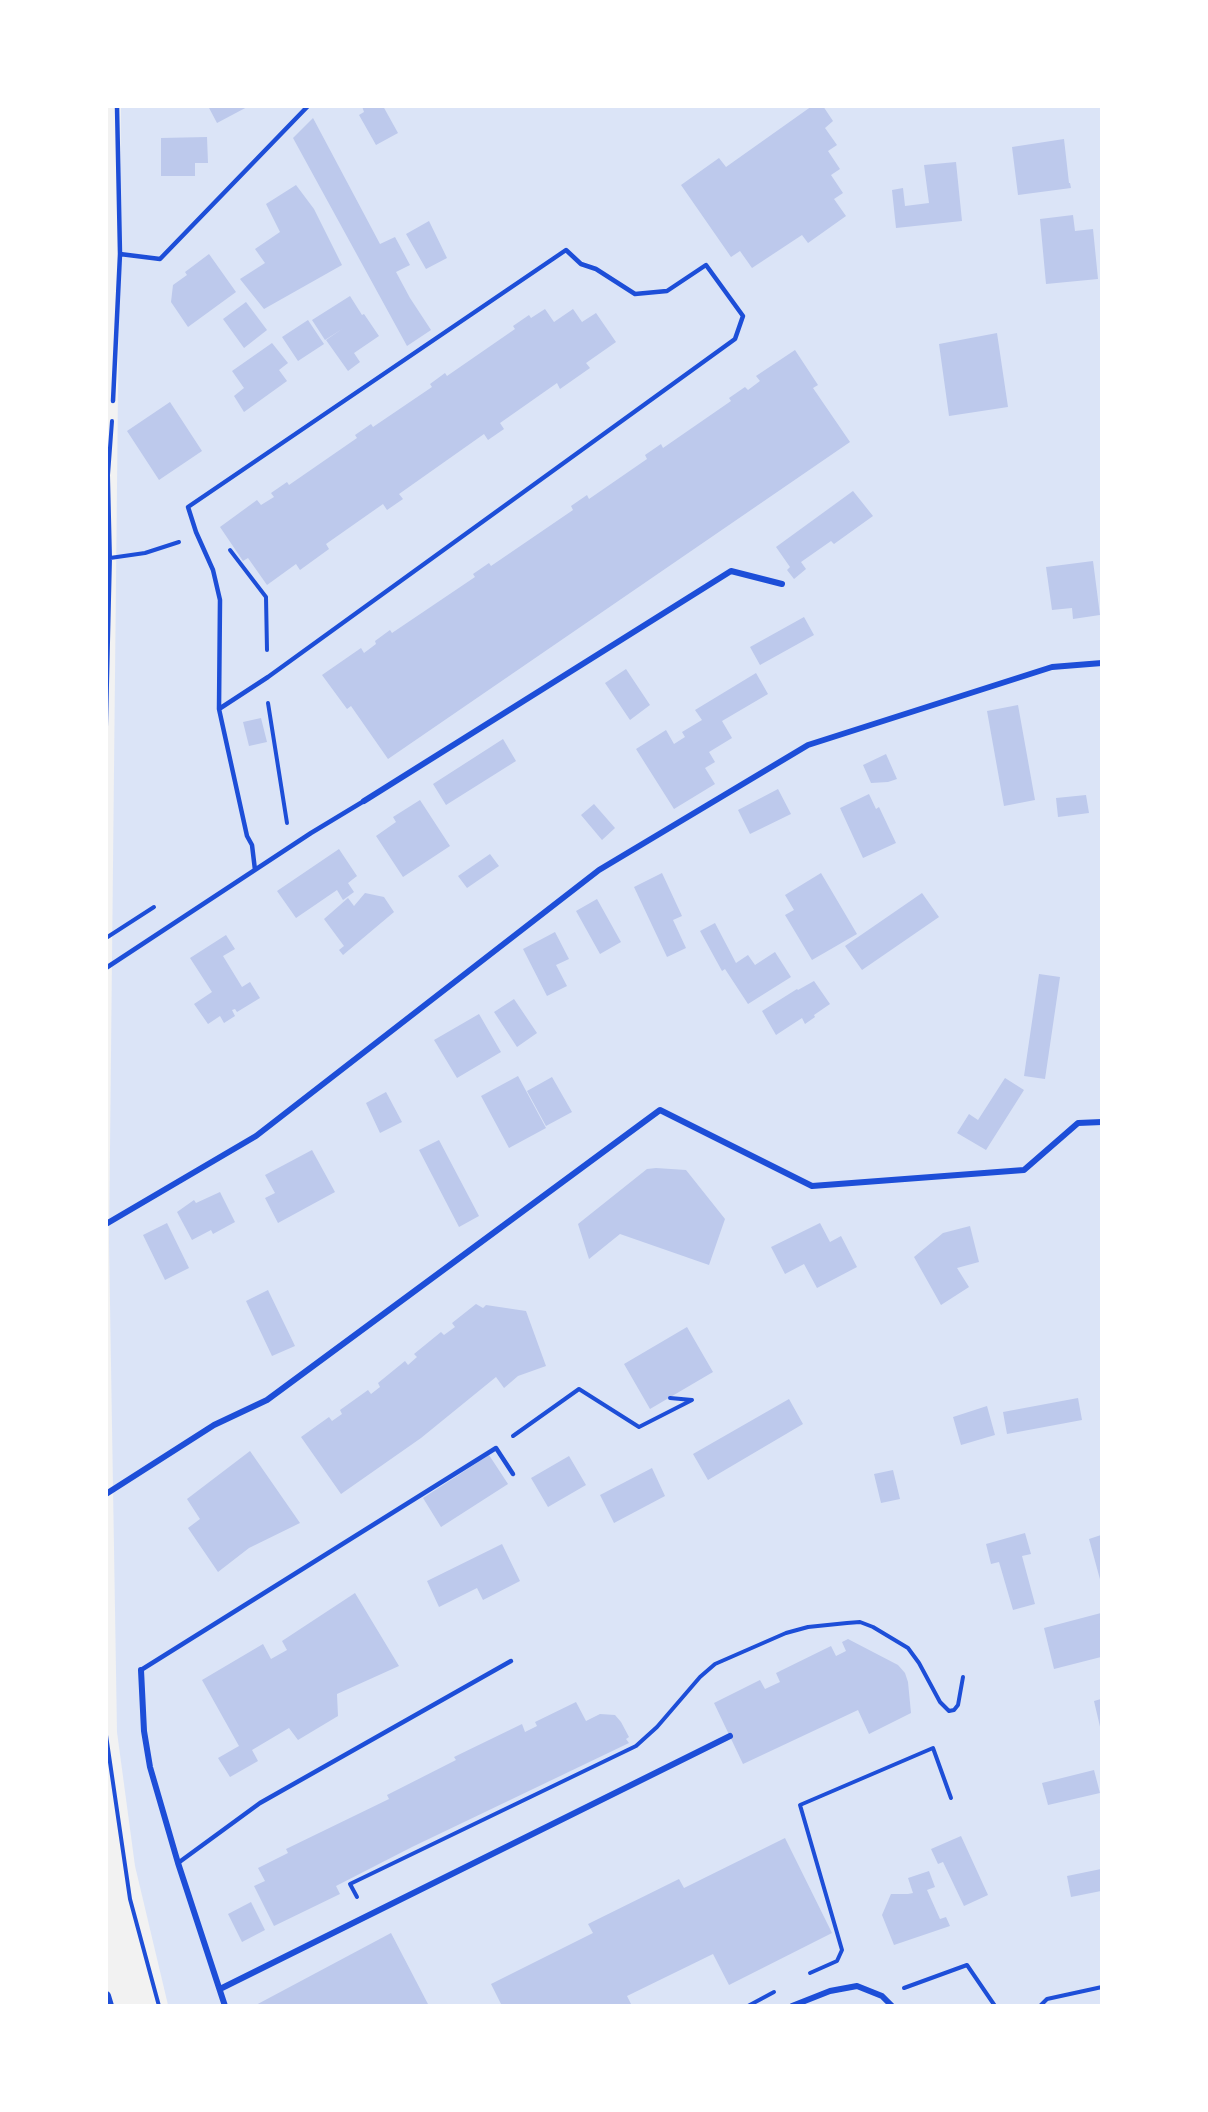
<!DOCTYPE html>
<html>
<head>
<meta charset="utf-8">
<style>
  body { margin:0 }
  #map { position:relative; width:1208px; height:2112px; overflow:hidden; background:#f2f2f2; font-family:Raleway,sans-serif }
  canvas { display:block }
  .frame { position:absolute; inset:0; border:108px solid #fff; pointer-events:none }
</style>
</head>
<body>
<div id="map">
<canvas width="1208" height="2112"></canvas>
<div class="frame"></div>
</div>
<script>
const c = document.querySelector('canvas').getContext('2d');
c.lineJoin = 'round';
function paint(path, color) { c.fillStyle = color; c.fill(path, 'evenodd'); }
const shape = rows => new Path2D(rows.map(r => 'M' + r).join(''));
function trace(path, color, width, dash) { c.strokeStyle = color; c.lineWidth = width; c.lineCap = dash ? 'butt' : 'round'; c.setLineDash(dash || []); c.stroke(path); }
paint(shape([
  [121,107,1101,107,1101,2005,168,2005,135,1866,117,1732,109,1242]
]), '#dbe4f7');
paint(shape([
  [208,106,249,106,217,123],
  [362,106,383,106,398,133,376,145,359,115,364,112],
  [812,106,823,106,833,121,825,128,837,145,828,151,840,169,831,175,843,193,834,199,846,216,808,243,802,235,752,268,740,251,731,257,681,185,719,158,726,167],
  [313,118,380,244,395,237,410,265,396,272,410,298,431,330,407,346,293,138],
  [207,137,208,163,195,163,195,176,161,176,161,138],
  [1064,139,1069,183,1070,183,1071,188,1018,195,1012,147],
  [956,162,962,221,896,228,892,190,903,188,905,206,929,203,924,165],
  [296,185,314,209,342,265,264,309,240,279,265,263,255,249,280,232,266,204],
  [1073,215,1075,231,1093,229,1098,279,1046,284,1040,219],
  [429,221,447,258,426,269,406,234],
  [209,254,236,292,188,327,171,302,173,285,187,275,185,272],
  [350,296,362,315,364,314,379,336,354,353,360,362,348,371,326,340,342,329,325,340,312,320],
  [246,302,267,330,244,348,223,319],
  [545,309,554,322,573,309,582,322,596,313,616,342,586,363,590,368,560,389,557,383,500,423,504,429,488,440,484,434,399,494,403,499,387,510,383,504,326,544,329,549,300,570,296,564,267,585,248,558,243,561,220,527,257,500,261,505,274,497,271,493,287,482,289,485,357,438,355,435,371,424,373,427,432,387,430,384,445,373,447,376,515,329,513,326,529,315,531,318],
  [308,320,324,344,298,361,282,337],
  [997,333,1008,407,949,416,939,344],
  [272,343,288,363,279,370,287,381,244,412,234,396,244,388,232,371],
  [795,350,818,385,813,388,850,442,388,759,351,706,347,709,322,675,361,648,364,653,376,644,375,641,390,630,392,633,475,577,473,574,489,563,491,566,573,510,571,506,587,495,589,499,647,459,645,455,661,444,663,448,731,401,729,398,745,387,748,390,760,381,756,376],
  [170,402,202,451,159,480,127,431],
  [853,491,873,516,834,544,831,541,801,562,806,569,794,579,787,570,790,567,776,547],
  [1093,561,1100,615,1073,619,1072,608,1052,610,1046,567],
  [804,617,814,635,760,665,750,647],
  [626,669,650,705,630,720,605,683],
  [756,673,768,694,722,721,732,738,709,752,715,762,705,768,715,784,674,809,636,749,666,730,674,744,685,737,682,732,702,720,695,710],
  [1018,705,1035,800,1004,806,987,711],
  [261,718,267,742,249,746,243,722],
  [503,739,516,761,446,805,433,784],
  [886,754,897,779,888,782,871,783,863,765],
  [778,789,791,814,750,834,738,810],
  [869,794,876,809,879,807,896,843,863,858,840,808],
  [1086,795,1089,813,1058,817,1056,798],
  [420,800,450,846,403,877,376,836,396,822,393,817],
  [594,804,615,828,602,840,581,815],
  [339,849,357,876,348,883,354,892,343,900,337,890,296,918,277,891],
  [490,854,499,866,467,888,458,876],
  [662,873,682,916,673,920,686,948,667,957,634,887],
  [821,873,857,934,812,960,785,915,794,910,785,895],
  [365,893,384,897,394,912,343,955,339,950,344,946,324,919,348,898,354,906],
  [922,893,939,917,862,970,845,946],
  [597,899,621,942,600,954,576,911],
  [715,923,736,963,748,955,755,965,775,952,791,977,748,1004,725,969,722,971,700,931],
  [555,932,569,959,556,965,567,986,547,996,523,949],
  [226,935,235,949,223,956,242,987,250,982,260,998,237,1012,235,1009,232,1010,235,1016,224,1023,220,1016,208,1024,194,1004,212,992,190,958],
  [1039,974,1060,977,1045,1079,1024,1076],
  [814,981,830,1004,814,1015,815,1017,805,1024,802,1018,776,1035,762,1011,797,989,798,990],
  [514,999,537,1033,517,1047,494,1012],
  [479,1014,501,1052,457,1078,434,1040],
  [518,1076,546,1128,509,1148,481,1096],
  [552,1077,572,1112,546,1126,527,1091],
  [1005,1078,1024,1090,986,1150,957,1133,969,1114,978,1120],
  [386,1092,402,1122,380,1133,366,1103],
  [439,1140,479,1216,459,1227,419,1150],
  [312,1150,335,1192,278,1223,265,1198,275,1193,265,1175],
  [656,1168,686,1170,725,1219,709,1265,620,1234,589,1259,578,1224,647,1169],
  [220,1192,235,1222,213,1234,211,1230,192,1240,177,1212,194,1200,196,1203],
  [167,1223,189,1268,165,1280,143,1235],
  [820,1223,830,1242,841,1236,857,1267,817,1288,804,1264,785,1274,771,1247],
  [970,1226,979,1262,957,1268,969,1287,941,1305,914,1257,943,1233],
  [268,1290,295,1346,272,1356,246,1301],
  [476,1304,483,1308,486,1305,526,1311,546,1366,518,1376,504,1388,496,1377,421,1438,341,1494,301,1437,329,1417,332,1421,342,1414,340,1410,368,1390,371,1394,380,1387,378,1383,405,1361,408,1365,417,1357,414,1354,441,1332,444,1335,455,1327,452,1323],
  [687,1327,713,1372,650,1409,624,1364],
  [1078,1398,1082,1420,1007,1434,1003,1412],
  [789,1399,803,1424,708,1480,693,1454],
  [987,1406,995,1435,961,1445,953,1417],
  [250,1451,300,1523,249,1548,218,1572,188,1528,200,1519,187,1499],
  [489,1455,508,1484,441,1527,423,1498],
  [569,1456,586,1485,548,1507,531,1478],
  [652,1468,665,1496,614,1523,600,1495],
  [893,1470,900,1499,881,1503,874,1474],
  [1025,1533,1031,1554,1022,1556,1035,1604,1013,1610,999,1562,991,1564,986,1544],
  [1101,1535,1101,1583,1089,1539],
  [502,1544,520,1581,483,1600,477,1588,439,1607,427,1581],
  [355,1593,399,1666,337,1694,338,1716,298,1740,289,1728,252,1750,258,1761,230,1777,218,1758,239,1746,202,1680,263,1644,271,1659,287,1650,282,1641],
  [1101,1613,1101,1657,1054,1669,1044,1628],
  [848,1639,898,1665,905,1673,908,1682,911,1713,869,1734,858,1710,743,1764,714,1703,760,1680,765,1689,780,1682,776,1673,831,1646,836,1656,846,1651,842,1642],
  [1101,1699,1101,1731,1094,1701],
  [576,1702,586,1721,600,1714,615,1715,621,1722,629,1737,626,1739,629,1743,412,1847,336,1886,340,1894,274,1926,254,1886,265,1881,258,1868,288,1853,286,1849,389,1799,387,1795,456,1760,454,1757,522,1724,525,1732,537,1726,535,1722],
  [1094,1770,1100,1793,1048,1805,1042,1783],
  [961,1836,988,1895,964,1906,943,1862,938,1864,931,1849],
  [785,1838,832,1933,729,1985,713,1954,627,1996,632,2006,502,2006,491,1984,593,1933,588,1924,679,1879,684,1888],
  [1101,1869,1101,1891,1071,1897,1067,1876],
  [929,1871,935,1887,927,1890,940,1919,946,1917,950,1926,894,1945,882,1915,891,1894,908,1894,913,1893,908,1878],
  [251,1902,265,1930,242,1942,228,1914],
  [391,1933,429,2006,254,2006]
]), '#bdc9ec');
trace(shape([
  [230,550,266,597,267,650],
  [110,558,145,553,179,542],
  [268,703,287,823],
  [106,727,110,558,108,475,112,421],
  [106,938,154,907],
  [513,1436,579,1389,639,1427,692,1400,670,1398],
  [106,1735,130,1899,159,2006],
  [357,1897,350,1884,636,1746,657,1727,700,1677,715,1664,786,1633,808,1627,847,1623,860,1622,873,1627,908,1648,919,1663,940,1702,949,1711,954,1710,958,1705,963,1677],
  [810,1973,837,1961,842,1950,800,1805,933,1748,951,1798],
  [904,1988,967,1965,995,2006],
  [748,2006,774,1992],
  [1040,2006,1047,1999,1102,1987]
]), '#1d4ed8', 4);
trace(shape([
  [120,254,160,259,308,106],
  [113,401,120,254,117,106],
  [219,709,268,677,735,339,743,316,706,265,667,291,635,294,596,269,581,264,566,250,188,507,196,532,213,570,220,600,219,709,247,836,252,845,255,870],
  [106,968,311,833,364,801],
  [141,1670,496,1448,513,1474],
  [178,1863,260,1803,511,1661]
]), '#1d4ed8', 4.5);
trace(shape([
  [364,801,731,571,782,584],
  [106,1224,256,1136,599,870,808,745,1052,667,1102,663],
  [106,1494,214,1425,267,1400,660,1110,812,1186,1024,1170,1078,1123,1102,1122],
  [141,1670,144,1731,150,1767,178,1863,225,2006],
  [220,1989,730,1736],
  [792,2006,830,1991,857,1986,882,1996,892,2006]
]), '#1d4ed8', 6);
trace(shape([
  [106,1996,109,2006]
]), '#1d4ed8', 10);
</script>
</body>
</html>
